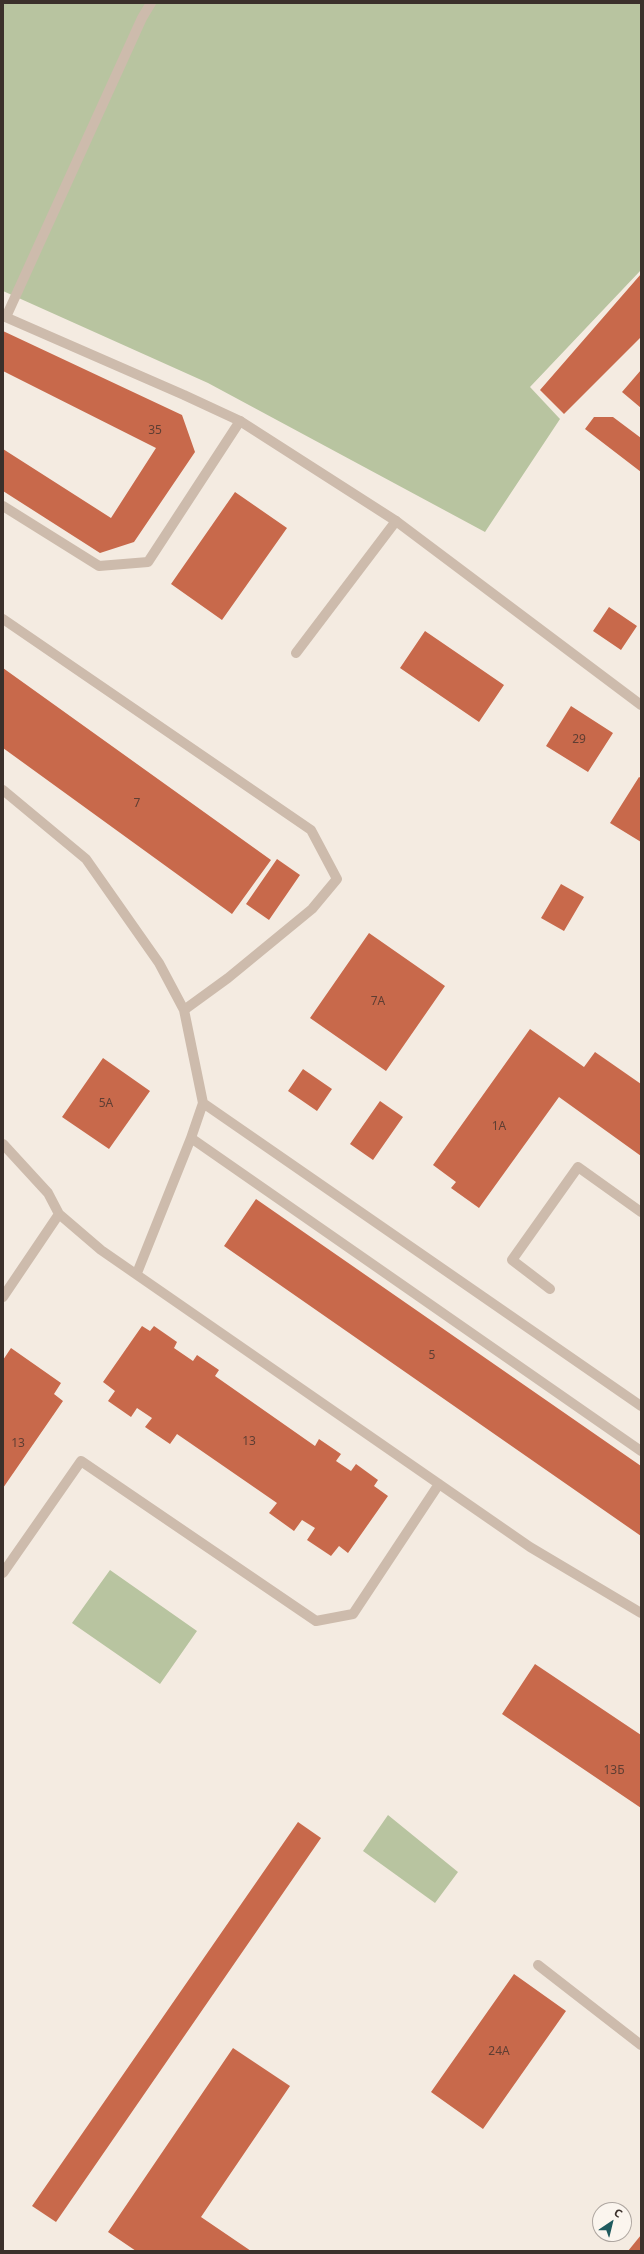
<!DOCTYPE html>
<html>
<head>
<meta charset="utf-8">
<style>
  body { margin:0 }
  #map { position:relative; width:644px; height:2254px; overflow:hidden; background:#f4ebe1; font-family:"Noto Sans",sans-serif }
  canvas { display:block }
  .frame { position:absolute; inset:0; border:4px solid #3b302b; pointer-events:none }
  .north { position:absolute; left:592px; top:2202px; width:40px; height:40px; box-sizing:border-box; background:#fbf5ee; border:1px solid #aea6a0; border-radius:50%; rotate:35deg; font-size:11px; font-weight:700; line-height:16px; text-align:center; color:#3b302b }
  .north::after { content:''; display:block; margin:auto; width:14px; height:18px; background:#1f5a5e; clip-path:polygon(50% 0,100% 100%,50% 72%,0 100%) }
</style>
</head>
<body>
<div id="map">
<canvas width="644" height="2254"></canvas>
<div class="frame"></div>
<div class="north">С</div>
</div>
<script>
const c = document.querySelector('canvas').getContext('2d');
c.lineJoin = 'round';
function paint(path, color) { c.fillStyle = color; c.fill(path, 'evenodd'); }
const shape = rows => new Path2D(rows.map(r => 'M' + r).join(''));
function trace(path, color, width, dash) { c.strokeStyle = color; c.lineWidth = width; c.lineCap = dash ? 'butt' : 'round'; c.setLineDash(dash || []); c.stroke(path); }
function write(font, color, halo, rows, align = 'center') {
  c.font = font + ' "Noto Sans",sans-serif'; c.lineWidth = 4; c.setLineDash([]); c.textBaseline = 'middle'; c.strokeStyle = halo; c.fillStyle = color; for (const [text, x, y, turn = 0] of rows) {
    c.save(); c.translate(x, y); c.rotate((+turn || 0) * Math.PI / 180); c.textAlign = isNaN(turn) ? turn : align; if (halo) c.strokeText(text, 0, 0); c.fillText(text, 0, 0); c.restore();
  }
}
paint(shape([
  [3,3,641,3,641,270,530,387,560,419,485,532,208,383,3,291],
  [110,1570,197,1631,160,1684,72,1623],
  [388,1815,458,1872,435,1903,363,1851]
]), '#b8c4a0');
paint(shape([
  [641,274,641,337,564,414,540,390],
  [3,331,182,415,195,452,134,542,100,553,3,491,3,449,111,518,156,448,3,371],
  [641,370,641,408,622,392],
  [594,417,613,417,641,438,641,472,585,429],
  [235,492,287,528,222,620,171,584],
  [609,607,637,626,621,650,593,631],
  [425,631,504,685,479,722,400,668],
  [3,668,271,860,232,914,3,748],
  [571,706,613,733,588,772,546,746],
  [639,777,641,778,641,842,610,823],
  [277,859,300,875,269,920,246,904],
  [561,884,584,897,564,931,541,918],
  [369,933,445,986,386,1071,310,1018],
  [530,1029,584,1067,595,1052,641,1084,641,1156,559,1097,479,1208,451,1188,456,1182,433,1165],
  [103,1058,150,1091,109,1149,62,1117],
  [303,1069,332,1089,317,1111,288,1091],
  [380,1101,403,1117,373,1160,350,1144],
  [256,1199,641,1466,641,1536,224,1246],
  [142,1326,150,1331,154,1326,177,1342,174,1348,193,1361,197,1355,219,1370,215,1376,315,1446,319,1439,341,1454,336,1461,351,1471,356,1464,378,1480,374,1486,388,1496,348,1553,339,1546,331,1556,307,1540,315,1528,302,1520,294,1531,269,1513,277,1503,177,1434,170,1444,145,1427,152,1418,137,1408,131,1417,108,1401,115,1391,103,1382],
  [11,1348,61,1383,54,1394,63,1401,3,1488,3,1360],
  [535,1664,641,1735,641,1808,502,1714],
  [298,1822,321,1838,56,2222,32,2206],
  [514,1974,566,2011,483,2129,431,2092],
  [233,2048,290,2086,201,2217,251,2251,136,2251,108,2232],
  [641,2235,641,2251,628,2251]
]), '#c8694b');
trace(shape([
  [6,317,142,18,151,3],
  [3,506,99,566,148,562,240,421],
  [3,619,311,830,337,879,312,909,228,978,184,1010],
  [296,653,396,521],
  [3,790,86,859,159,963,184,1010,203,1103,191,1138,137,1273],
  [203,1103,641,1406],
  [191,1138,641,1451],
  [3,1144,48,1193,59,1214,101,1250,530,1547,641,1613],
  [550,1289,512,1260,578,1167,641,1212],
  [3,1297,59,1214],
  [3,1573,81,1461,316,1621,353,1614,439,1484],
  [538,1965,641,2045]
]), '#cdbbac', 10);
trace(shape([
  [3,316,184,395,240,421,396,521,641,705]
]), '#cdbbac', 10);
write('12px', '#5e3e33', null, [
  ["35",155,431],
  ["29",579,740],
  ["7",137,804],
  ["7А",378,1002],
  ["5А",106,1104],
  ["1А",499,1127],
  ["5",432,1356],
  ["13",249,1442],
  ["13",18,1444],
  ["13Б",614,1771],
  ["24А",499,2052]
]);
</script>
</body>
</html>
